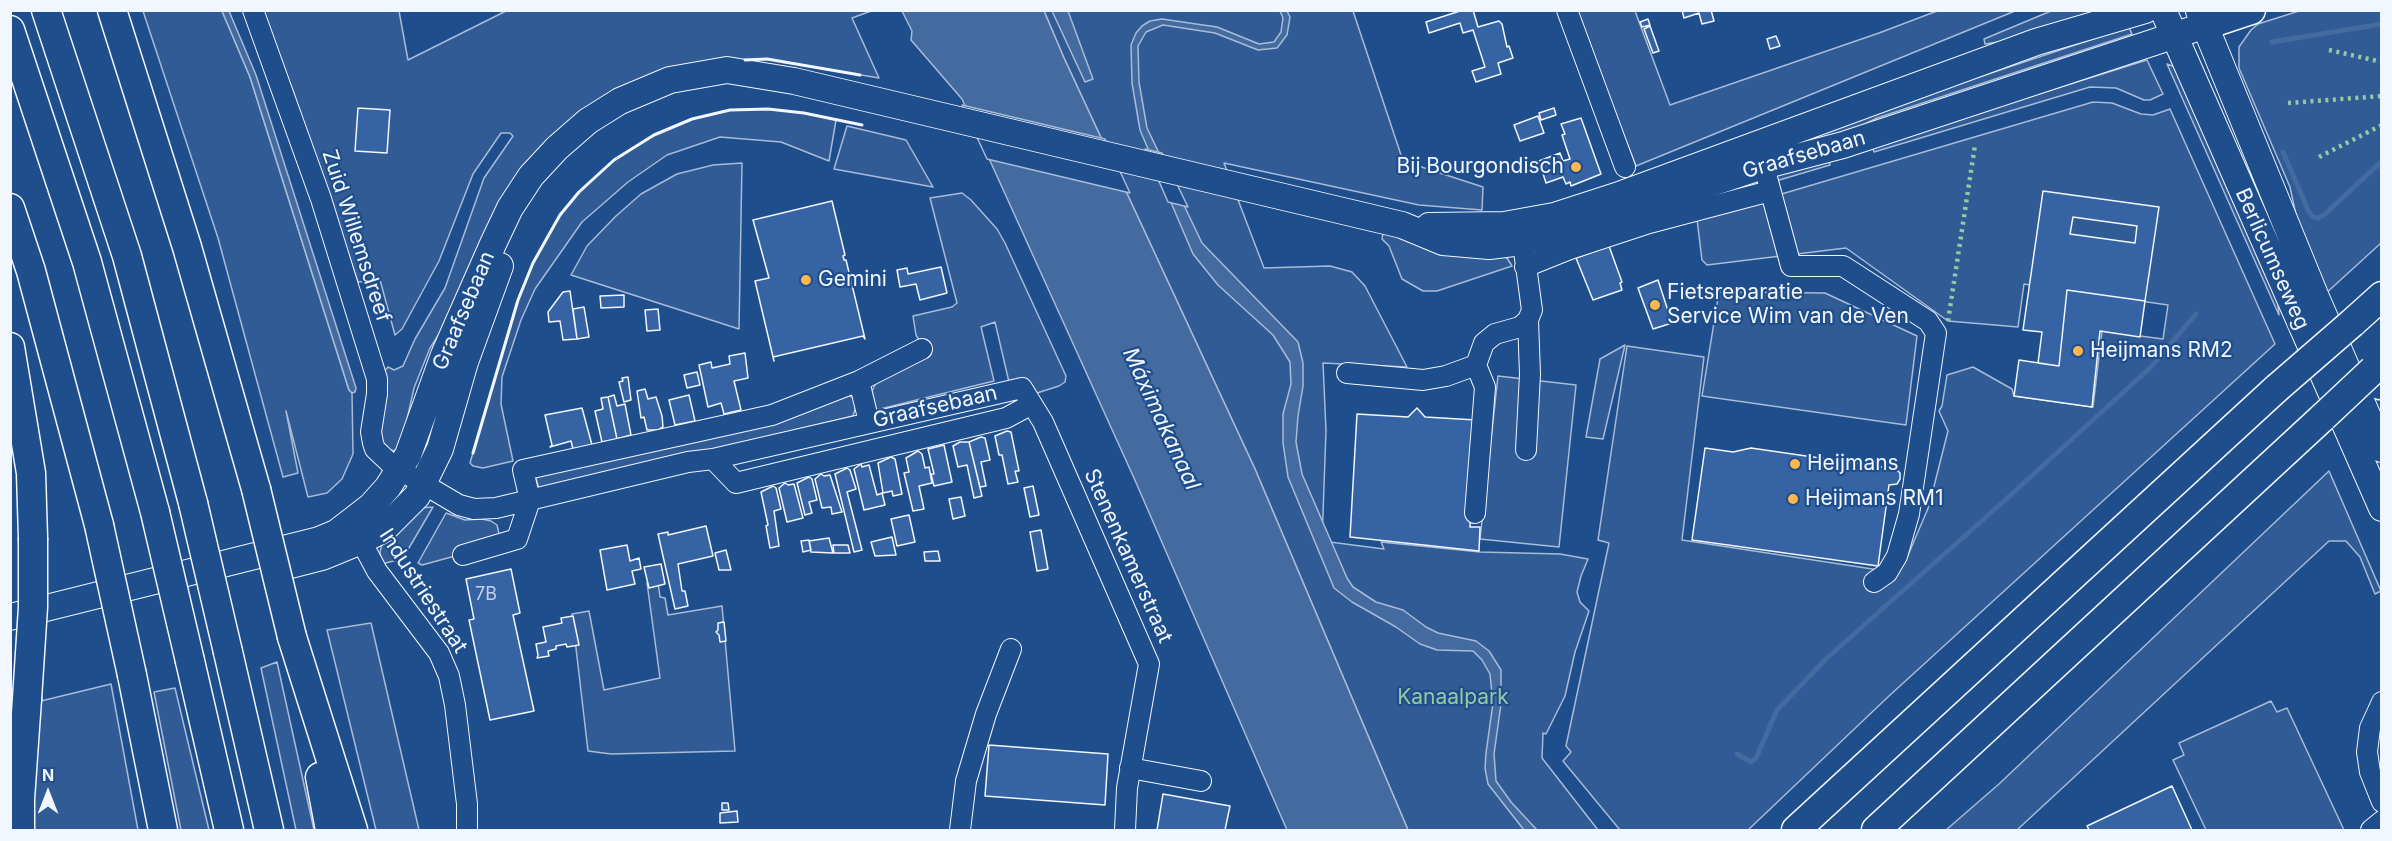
<!DOCTYPE html>
<html>
<head>
<meta charset="utf-8">
<style>
  body { margin:0 }
  #map { position:relative; width:2392px; height:841px; overflow:hidden; background:#1f4e8c; font-family:Inter,sans-serif }
  canvas { display:block }
  .frame { position:absolute; inset:0; border:12px solid #f2f6ff; pointer-events:none }
  .north { position:absolute; left:18px; top:763px; width:60px; height:60px; -webkit-text-stroke:4px #1f4e8c; paint-order:stroke; rotate:0deg; font-size:16px; font-weight:700; line-height:24px; text-align:center; color:#f2f6ff }
  .north::after { content:''; display:block; margin:auto; width:21px; height:27px; background:#f2f6ff; clip-path:polygon(50% 0,100% 100%,50% 72%,0 100%) }
</style>
</head>
<body>
<div id="map">
<canvas width="2392" height="841"></canvas>
<div class="frame"></div>
<div class="north">N</div>
</div>
<script>
const c = document.querySelector('canvas').getContext('2d');
c.lineJoin = 'round';
function paint(path, color) { c.fillStyle = color; c.fill(path, 'evenodd'); }
const shape = rows => new Path2D(rows.map(r => 'M' + r).join(''));
function trace(path, color, width, dash) { c.strokeStyle = color; c.lineWidth = width; c.lineCap = dash ? 'butt' : 'round'; c.setLineDash(dash || []); c.stroke(path); }
function write(font, color, halo, rows, align = 'center') {
  c.font = font + ' Inter,sans-serif'; c.lineWidth = 4.5; c.setLineDash([]); c.textBaseline = 'middle'; c.strokeStyle = halo; c.fillStyle = color; for (const [text, x, y, turn = 0] of rows) {
    c.save(); c.translate(x, y); c.rotate((+turn || 0) * Math.PI / 180); c.textAlign = isNaN(turn) ? turn : align; if (halo) c.strokeText(text, 0, 0); c.fillText(text, 0, 0); c.restore();
  }
}
const built = shape([
  [143,11,222,11,250,77,349,390,352,393,353,454,342,479,327,493,308,497,286,411,298,473,283,477,218,238,143,11],
  [261,11,399,11,408,60,506,11,871,11,852,18,879,78,767,59,726,60,584,113,430,348,414,388,403,437,397,450,388,451,381,447,376,433,381,375,388,367,394,370,403,366,415,339,445,288,484,178,513,136,510,133,501,133,473,174,439,261,402,329,395,335,380,280,358,282,293,91,261,11],
  [1044,11,1353,11,1403,161,1483,187,1482,210,1419,205,1224,163,1264,268,1330,266,1352,272,1365,286,1407,367,1323,363,1326,431,1322,541,1384,549,1381,542,1480,552,1560,554,1588,559,1581,576,1577,592,1580,602,1589,611,1575,652,1565,696,1546,734,1543,733,1542,758,1598,830,1408,830,1255,469,1064,58,1044,11],
  [1575,11,1635,11,1670,105,1879,33,1937,11,2015,11,1636,166,1575,11],
  [2051,11,2109,11,2031,37,1985,44,1984,39,2051,11],
  [2299,11,2381,11,2381,243,2324,295,2302,243,2290,187,2239,68,2239,47,2251,30,2258,24,2299,11],
  [2129,27,2132,34,1877,118,1839,137,1738,165,1931,93,2129,27],
  [2147,60,2163,94,2150,100,2144,100,2116,88,2090,87,1874,152,1872,146,2147,60],
  [2167,64,2175,67,2276,282,2279,315,2167,64],
  [2093,102,2112,103,2141,114,2153,115,2170,109,2275,344,1889,696,1748,830,1620,830,1563,761,1571,752,1566,746,1609,543,1598,540,1627,346,1704,357,1682,540,1879,570,1906,560,1929,506,1948,431,1939,411,1942,406,1947,375,1973,367,2012,389,2014,396,2093,407,2102,331,2163,339,2168,305,2024,284,2018,327,1948,321,1846,248,1707,265,1702,260,1697,219,2093,102],
  [768,109,804,113,836,120,829,161,781,142,720,137,667,155,628,182,582,222,535,289,521,320,502,377,501,404,513,461,483,468,473,466,470,463,518,299,533,263,560,215,579,192,614,160,654,135,692,119,730,110,768,109],
  [847,126,906,140,933,187,834,169,847,126],
  [1829,160,1830,165,1776,181,1774,172,1829,160],
  [742,163,739,329,571,275,587,246,616,216,641,194,677,174,713,165,742,163],
  [962,193,971,200,997,229,1005,243,1066,376,1065,382,1059,386,1037,393,1031,388,1009,382,995,322,981,327,994,381,876,410,872,391,876,383,927,354,916,335,913,316,952,307,957,303,930,198,962,193],
  [1383,233,1498,253,1507,258,1512,266,1437,291,1423,291,1402,279,1389,246,1382,239,1383,233],
  [1719,292,1825,293,1917,336,1906,425,1702,396,1719,292],
  [1625,345,1603,439,1586,437,1600,359,1625,345],
  [1498,376,1576,385,1559,547,1480,539,1498,376],
  [848,395,854,398,856,406,853,416,540,492,535,475,848,395],
  [2329,471,2381,591,2375,594,2360,557,2346,541,2329,541,2017,830,1946,830,1999,784,2329,471],
  [433,507,406,553,397,560,382,564,380,552,383,540,419,508,433,507],
  [446,513,465,520,482,519,491,521,497,525,499,534,497,539,454,550,455,556,422,565,418,563,446,513],
  [658,582,660,597,665,598,668,615,722,606,735,751,611,754,588,751,572,614,589,611,604,690,660,678,647,583,658,582],
  [371,623,419,830,376,830,327,630,371,623],
  [277,662,314,830,296,830,261,668,277,662],
  [111,684,138,830,32,830,32,792,41,701,111,684],
  [175,688,209,830,181,830,154,692,175,688],
  [2271,701,2277,712,2287,708,2344,830,2206,830,2173,760,2184,755,2179,743,2271,701]
]);
paint(built, '#305b95');
trace(built, '#a8bbd7', 1.5);
const water = shape([
  [222,11,229,11,256,75,356,388,355,392,352,393,349,390,250,77,222,11],
  [902,11,1044,11,1064,58,1255,469,1408,830,1287,830,1134,478,962,99,911,40,912,31,902,11],
  [1052,11,1068,11,1093,79,1085,82,1052,11],
  [1280,11,1287,11,1290,17,1287,35,1277,48,1258,50,1215,33,1163,25,1146,32,1138,46,1139,82,1147,128,1202,243,1298,342,1303,363,1303,386,1298,416,1296,442,1302,474,1347,578,1353,587,1376,602,1403,610,1426,627,1438,633,1476,641,1489,651,1501,670,1501,704,1494,754,1496,781,1511,802,1537,830,1524,830,1488,784,1485,768,1486,753,1493,703,1490,674,1482,660,1473,651,1437,650,1420,644,1396,627,1352,602,1334,588,1288,477,1283,443,1283,414,1291,384,1290,362,1273,335,1218,285,1193,254,1140,130,1132,83,1131,45,1136,33,1142,26,1150,21,1162,19,1217,27,1259,44,1274,42,1281,32,1283,18,1280,11]
]);
paint(water, '#446ba0');
trace(water, '#a8bbd7', 1.5);
const pier = shape([
  [962,105,1105,139,1130,193,987,159,962,105],
  [1145,149,1162,153,1188,207,1168,202,1145,149]
]);
paint(pier, '#1f4e8c');
trace(pier, '#a8bbd7', 1.5);
trace(shape([
  [2272,42,2382,24],
  [2283,152,2309,212,2313,217,2318,218,2324,215,2382,161],
  [1737,754,1751,762,1756,758,1777,710,1827,658,2003,502,2151,367,2196,314]
]), '#446ba0', 5);
const building = shape([
  [1463,10,1473,10,1478,27,1499,21,1502,24,1507,47,1509,46,1513,58,1498,63,1501,74,1476,82,1472,71,1485,67,1473,30,1463,33,1460,23,1429,33,1426,22,1463,10],
  [1682,10,1711,10,1714,21,1702,24,1699,13,1684,18,1682,10],
  [1648,19,1650,25,1642,27,1640,22,1648,19],
  [1650,26,1659,51,1653,53,1644,29,1650,26],
  [1776,36,1780,46,1770,49,1767,39,1776,36],
  [358,108,390,110,387,153,355,151,358,108],
  [1554,108,1556,115,1541,120,1539,113,1554,108],
  [1538,116,1544,133,1520,141,1514,125,1538,116],
  [1581,118,1601,174,1571,186,1570,182,1566,184,1563,177,1546,183,1539,161,1560,153,1563,161,1570,159,1562,135,1565,134,1561,124,1581,118],
  [2043,191,2159,207,2145,301,2067,290,2059,366,2038,363,2042,332,2023,330,2043,191],
  [2073,217,2137,226,2135,243,2070,234,2073,217],
  [832,201,845,255,843,256,844,260,846,260,865,339,863,336,773,357,774,361,755,281,769,278,753,220,832,201],
  [1609,246,1622,282,1620,283,1622,290,1593,300,1576,258,1609,246],
  [941,267,947,293,920,300,916,284,900,287,897,270,907,268,908,274,941,267],
  [1658,280,1672,323,1653,329,1638,288,1658,280],
  [2067,290,2145,301,2140,337,2100,331,2092,407,2014,396,2019,360,2059,366,2067,290],
  [570,291,577,339,563,340,560,321,549,322,548,312,563,292,570,291],
  [624,295,624,307,601,308,600,296,624,295],
  [584,307,589,337,577,339,573,309,584,307],
  [658,309,660,330,647,331,645,310,658,309],
  [745,353,748,378,734,381,741,410,724,414,721,403,708,407,699,365,711,362,712,368,730,364,729,356,745,353],
  [697,372,700,385,687,388,684,375,697,372],
  [628,377,631,400,624,402,619,382,623,381,622,378,628,377],
  [645,389,648,399,656,397,662,416,663,427,658,430,647,430,644,417,641,418,637,391,645,389],
  [614,395,617,406,625,404,631,435,617,439,608,397,614,395],
  [689,395,695,421,675,425,669,400,689,395],
  [608,397,617,439,602,442,595,411,603,409,601,398,608,397],
  [582,408,592,445,573,449,571,441,550,447,552,445,545,415,582,408],
  [1417,408,1425,417,1476,420,1470,527,1480,527,1479,551,1350,537,1357,414,1408,417,1417,408],
  [1007,431,1011,432,1019,471,1015,471,1018,482,1008,484,1002,455,999,455,995,436,1007,431],
  [981,437,985,438,990,460,981,462,986,486,980,487,969,442,981,437],
  [960,442,969,442,982,496,974,498,967,465,958,467,953,446,960,442],
  [944,445,952,482,934,486,931,474,934,474,928,449,944,445],
  [1705,448,1733,452,1751,448,1896,469,1900,473,1900,479,1897,484,1889,485,1878,566,1692,540,1705,448],
  [918,451,922,454,925,468,929,467,932,483,919,486,924,509,913,511,904,473,909,472,906,458,918,451],
  [891,457,895,459,902,494,893,496,892,491,883,493,878,463,891,457],
  [861,464,862,467,869,465,877,495,882,493,885,505,864,510,854,469,861,464],
  [847,468,850,470,856,489,847,492,862,550,854,552,835,474,847,468],
  [821,474,824,476,830,475,842,512,832,514,831,507,822,508,815,479,821,474],
  [809,477,812,479,817,500,809,502,812,513,805,515,797,483,809,477],
  [785,483,788,485,794,484,803,518,787,522,779,488,785,483],
  [773,486,776,488,781,509,774,511,779,546,770,548,766,526,768,525,761,492,773,486],
  [1033,486,1039,515,1030,517,1024,488,1033,486],
  [961,497,965,516,953,519,949,499,961,497],
  [909,515,915,542,897,546,891,519,909,515],
  [706,526,713,556,678,564,682,591,685,591,688,606,675,609,658,534,668,532,668,535,706,526],
  [1041,530,1048,569,1037,571,1030,532,1041,530],
  [892,537,896,555,875,556,871,542,892,537],
  [829,538,833,553,811,552,809,541,829,538],
  [809,540,811,550,803,552,801,541,809,540],
  [627,545,630,561,639,558,641,569,632,571,635,584,607,590,600,550,627,545],
  [833,545,848,545,850,553,834,553,833,545],
  [726,550,731,570,719,570,715,553,726,550],
  [938,551,940,561,925,561,924,552,938,551],
  [661,564,665,584,649,588,644,567,661,564],
  [511,569,520,613,513,615,534,711,490,720,469,620,474,619,466,579,511,569],
  [573,616,579,645,567,647,566,644,556,646,556,649,548,651,549,656,537,658,538,655,536,644,546,642,543,627,562,623,561,618,573,616],
  [724,622,726,641,720,642,719,635,716,632,718,630,718,623,724,622],
  [989,745,1108,754,1105,805,985,796,989,745],
  [2172,786,2192,830,2089,830,2087,826,2172,786],
  [1163,794,1230,806,1225,830,1157,830,1163,794],
  [722,803,728,803,729,810,722,810,722,803],
  [737,811,738,822,720,823,720,813,737,811]
]);
paint(building, '#3563a3');
trace(building, '#f2f6ff', 1.5);
const minor = shape([
  [253,10,321,199,377,379,377,394,371,432,373,443,375,449,393,466,459,505,474,509,496,508,688,462,713,459,1022,388,1043,422,1149,664,1127,788,1125,830],
  [1567,10,1625,167],
  [1760,152,1791,266,1843,266,1928,321,1936,333,1909,514,1897,556,1887,573,1874,582],
  [1525,267,1570,249,1649,223,1770,191],
  [1347,373,1423,380,1446,376,1476,365,1484,343,1495,334,1520,327,1528,320,1532,310,1521,229],
  [859,381,869,422],
  [1526,450,1530,374,1528,320],
  [713,459,736,483,1006,418,1032,404],
  [1475,513,1485,387,1476,365],
  [355,530,377,571,439,653,449,676,455,705,467,804,467,830],
  [463,555,517,539,530,500,523,470,772,415,859,381,922,349],
  [2382,702,2370,728,2367,752,2370,772,2382,802],
  [1130,768,1201,781],
  [960,830,966,781,986,714,1011,649],
  [2371,830,2382,821]
]);
const major = shape([
  [2163,10,2382,508],
  [2199,11,2315,295,2382,449],
  [1429,226,1504,225,1554,216,1622,194,2036,42,2145,10],
  [279,568,322,557,361,541,384,529,417,496,440,449,465,362,500,266],
  [10,617,319,540,336,533,371,506,388,487,408,455,444,355,493,244,510,208,531,176,557,148,588,121,620,101,670,80,727,70,794,81,1402,225,1443,242,1489,246,1522,242,1561,233,1763,166,1843,145,2203,26]
]);
const highway = shape([
  [46,10,127,256,193,503],
  [112,10,187,247,256,489],
  [2203,26,2251,10],
  [10,30,87,262,155,512],
  [10,208,31,271,99,525],
  [2352,323,2382,296],
  [10,347,31,473,33,538],
  [2380,385,2382,384],
  [292,637,353,830],
  [228,652,269,830],
  [190,661,229,830],
  [132,675,163,830],
  [320,777,330,830],
  [20,830,20,799,27,699],
  [1796,830,2277,388],
  [1876,830,2323,417]
]);
trace(minor, '#f2f6ff', 22);
trace(major, '#f2f6ff', 28);
trace(highway, '#f2f6ff', 31);
trace(minor, '#1f4e8c', 20);
trace(major, '#1f4e8c', 26);
trace(highway, '#1f4e8c', 28);
const highwayBridge = shape([
  [2277,388,2352,323],
  [2323,417,2373,370],
  [256,489,292,637],
  [193,503,228,652],
  [155,512,190,661],
  [99,525,132,675],
  [27,699,33,607,33,538]
]);
trace(highwayBridge, '#f2f6ff', 31, []);
trace(highwayBridge, '#1f4e8c', 28);
trace(shape([
  [2329,50,2382,62],
  [2288,103,2382,96],
  [2319,157,2382,125],
  [1948,321,1975,145]
]), '#97c8a6', 4.5, [3, 4.5]);
trace(shape([
  [745,60,767,59,860,75],
  [473,453,518,300,533,263,560,215,579,192,614,160,654,135,692,119,730,110,768,109,804,113,862,125]
]), '#f2f6ff', 3);
for (const [x, y, r, color] of [
  [1576,167,6,"#ffb74d"],
  [806,280,6,"#ffb74d"],
  [1655,305,6,"#ffb74d"],
  [2078,351,6,"#ffb74d"],
  [1795,464,6,"#ffb74d"],
  [1793,499,6,"#ffb74d"]
]) { const dot = new Path2D(); dot.arc(x, y, r, 0, 2 * Math.PI); c.fillStyle = color; c.fill(dot); trace(dot, '#1f4e8c', 2); }
write('18px', '#c3d1e8', null, [
  ["7B",486,595]
]);
write('21px', '#f2f6ff', '#1f4e8c', [
  ["Graafsebaan",1804,155,-16],
  ["Zuid Willemsdreef",356,236,72],
  ["Berlicumseweg",2272,259,66],
  ["Graafsebaan",464,311,-67],
  ["Graafsebaan",935,407,-13],
  ["Stenenkamerstraat",1128,556,66],
  ["Industriestraat",423,591,57]
]);
write('21px', '#f2f6ff', '#1f4e8c', [
  ["Bij Bourgondisch",1564,167,"right"],
  ["Gemini",818,280],
  ["Fietsreparatie",1667,293],
  ["Service Wim van de Ven",1667,317],
  ["Heijmans RM2",2090,351],
  ["Heijmans",1807,464],
  ["Heijmans RM1",1805,499]
], 'left');
write('21px', '#97c8a6', '#1f4e8c', [
  ["Kanaalpark",1453,698]
]);
write('italic 22px', '#f2f6ff', '#1f4e8c', [
  ["Máximakanaal",1161,419,65]
]);
</script>
</body>
</html>
